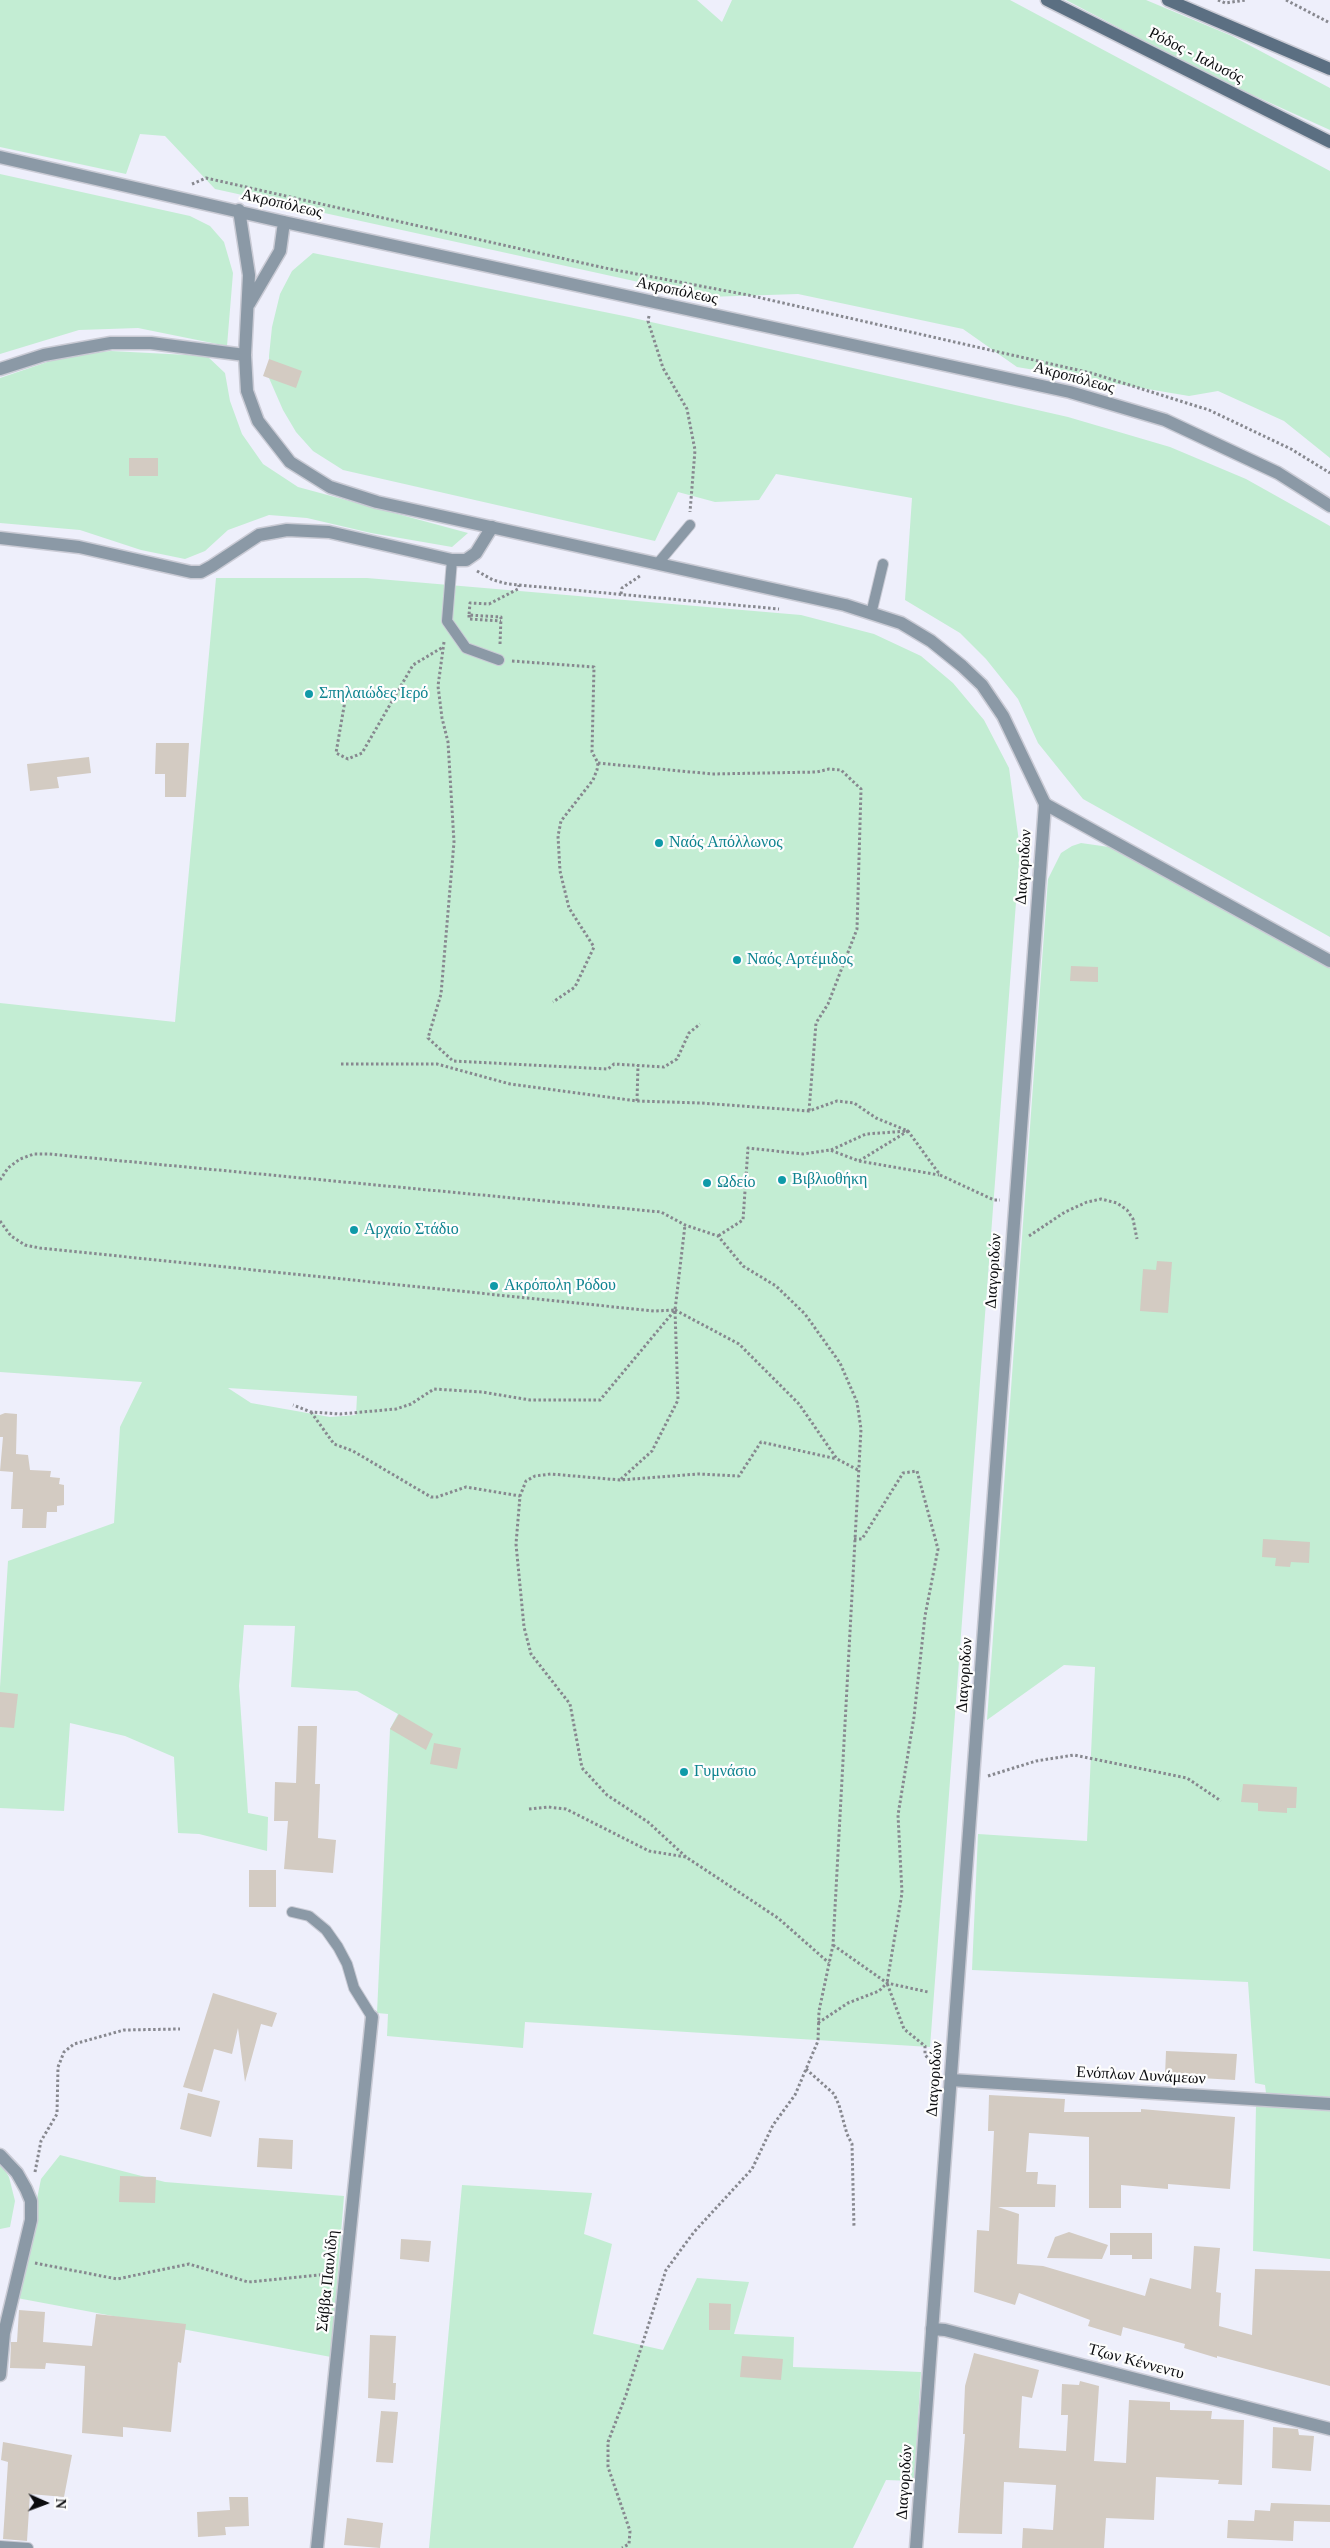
<!DOCTYPE html>
<html>
<head>
<meta charset="utf-8">
<style>
  body { margin:0 }
  #map { position:relative; width:1330px; height:2548px; overflow:hidden; background:#eeeffb; font-family:"Times New Roman",serif }
  canvas { display:block }
  .north { position:absolute; left:20px; top:2478px; width:50px; height:50px; -webkit-text-stroke:4px #fdfdfd; paint-order:stroke; rotate:92deg; font-size:14px; font-weight:700; line-height:20px; text-align:center; color:#0b0c0f }
  .north::after { content:''; display:block; margin:auto; width:18px; height:22px; background:#0b0c0f; clip-path:polygon(50% 0,100% 100%,50% 72%,0 100%) }
</style>
</head>
<body>
<div id="map">
<canvas width="1330" height="2548"></canvas>
<div class="north">N</div>
</div>
<script>
const c = document.querySelector('canvas').getContext('2d');
c.lineJoin = 'round';
function paint(path, color) { c.fillStyle = color; c.fill(path, 'evenodd'); }
const shape = rows => new Path2D(rows.map(r => 'M' + r).join(''));
function trace(path, color, width, dash) { c.strokeStyle = color; c.lineWidth = width; c.lineCap = dash ? 'butt' : 'round'; c.setLineDash(dash || []); c.stroke(path); }
function write(font, color, halo, rows, align = 'center') {
  c.font = font + ' "Times New Roman",serif'; c.lineWidth = 4.5; c.setLineDash([]); c.textBaseline = 'middle'; c.strokeStyle = halo; c.fillStyle = color; for (const [text, x, y, turn = 0] of rows) {
    c.save(); c.translate(x, y); c.rotate((+turn || 0) * Math.PI / 180); c.textAlign = isNaN(turn) ? turn : align; if (halo) c.strokeText(text, 0, 0); c.fillText(text, 0, 0); c.restore();
  }
}
paint(shape([
  [0,0,697,0,722,22,732,0,1010,0,1330,171,1330,458,1284,421,1218,391,1189,396,1017,367,963,329,798,294,707,297,215,189,165,136,140,134,126,174,0,147],
  [1066,0,1146,0,1232,36,1330,88,1330,130,1213,77],
  [0,174,190,216,210,226,224,242,233,273,227,346,138,328,79,330,0,354],
  [313,253,629,317,1068,417,1170,447,1246,479,1330,526,1330,937,1083,799,1038,743,1018,699,986,659,960,633,905,600,912,498,776,474,759,500,715,502,678,492,655,541,343,470,313,451,296,432,283,410,269,378,269,356,272,327,280,294,292,271],
  [111,351,207,356,225,373,230,401,242,434,263,464,298,487,468,533,452,547,371,533,307,518,269,515,228,530,205,551,185,559,141,550,80,530,0,523,0,378,65,356],
  [216,578,367,578,801,615,874,634,921,656,953,683,984,720,1009,768,1020,849,930,2047,525,2022,523,2048,387,2036,388,2014,377,2013,390,1729,398,1714,357,1691,291,1687,295,1626,244,1625,239,1686,248,1813,268,1817,267,1851,199,1834,178,1833,174,1757,125,1736,70,1723,64,1811,0,1808,0,1687,8,1561,114,1523,120,1427,142,1382,0,1372,0,1003,175,1022],
  [228,1388,357,1396,356,1415,330,1417,251,1403],
  [1081,843,1109,847,1330,966,1330,2097,1266,2093,1265,2085,1255,2083,1248,1982,972,1970,978,1834,1087,1841,1095,1667,1064,1665,987,1720,1048,879,1061,853,1072,846],
  [1256,2106,1330,2111,1330,2259,1253,2251],
  [60,2155,165,2182,344,2196,331,2357,17,2298,41,2179],
  [0,2162,9,2177,15,2201,10,2227,0,2229],
  [462,2185,592,2193,584,2234,612,2244,593,2334,663,2350,697,2278,749,2282,734,2334,794,2337,793,2367,921,2372,914,2481,886,2480,853,2548,429,2548]
]), '#c3edd3');
paint(shape([
  [269,359,302,371,296,388,263,376],
  [129,458,158,458,158,476,129,476],
  [156,743,189,743,186,797,165,797,165,774,155,774],
  [89,757,91,773,57,777,59,788,30,791,27,764],
  [1071,966,1098,967,1098,982,1070,981],
  [1157,1261,1172,1262,1168,1313,1140,1311,1143,1269,1156,1270],
  [5,1413,17,1414,16,1454,28,1455,30,1470,51,1471,50,1477,60,1478,59,1484,64,1485,64,1505,57,1506,57,1512,47,1512,46,1528,22,1528,23,1509,11,1509,13,1472,0,1471,3,1437,0,1437,0,1415],
  [1263,1539,1310,1542,1309,1563,1291,1562,1290,1567,1275,1566,1276,1558,1262,1557],
  [0,1692,18,1694,14,1728,0,1727],
  [399,1714,433,1734,426,1750,390,1729],
  [298,1726,317,1726,315,1784,320,1784,318,1838,336,1840,333,1873,284,1869,288,1821,274,1821,275,1782,296,1783],
  [434,1743,461,1748,457,1769,430,1764],
  [1243,1784,1297,1787,1296,1808,1287,1808,1287,1813,1258,1811,1258,1803,1241,1802],
  [249,1870,276,1870,276,1907,249,1907],
  [213,1993,277,2013,272,2027,261,2024,245,2082,238,2028,232,2054,214,2049,202,2092,183,2087],
  [1166,2051,1237,2054,1235,2080,1165,2076],
  [188,2093,220,2101,211,2137,180,2129],
  [989,2095,1065,2099,1064,2112,1141,2112,1141,2109,1235,2117,1230,2189,1168,2184,1168,2189,1121,2185,1121,2208,1089,2208,1089,2137,1029,2133,1026,2172,1038,2172,1037,2184,1056,2185,1055,2207,998,2207,1019,2214,1017,2264,1043,2266,1145,2296,1150,2278,1191,2289,1194,2246,1220,2248,1216,2292,1221,2293,1219,2326,1252,2335,1255,2269,1330,2271,1330,2386,1217,2356,1217,2358,1184,2348,1185,2344,1123,2327,1121,2336,1088,2326,1090,2320,1019,2293,1015,2305,974,2292,977,2230,989,2231,994,2131,988,2131],
  [259,2138,293,2140,292,2169,257,2167],
  [120,2176,156,2177,155,2203,119,2202],
  [1069,2232,1108,2245,1102,2259,1047,2258,1055,2237],
  [1110,2233,1152,2233,1152,2259,1132,2259,1132,2255,1110,2255],
  [401,2239,431,2241,429,2262,400,2259],
  [709,2303,731,2304,730,2330,709,2330],
  [19,2310,45,2312,43,2342,92,2346,96,2314,186,2324,181,2363,178,2362,171,2432,123,2427,123,2437,82,2433,85,2366,46,2363,45,2369,10,2368,11,2342,17,2342],
  [370,2335,396,2336,393,2383,396,2383,395,2400,368,2398],
  [974,2353,1039,2370,1032,2398,1022,2396,1019,2448,1066,2451,1068,2415,1061,2415,1062,2384,1079,2385,1080,2381,1099,2386,1094,2461,1126,2463,1129,2400,1170,2402,1170,2410,1212,2411,1211,2419,1244,2420,1242,2485,1218,2484,1219,2480,1156,2477,1154,2520,1106,2518,1104,2548,1022,2548,1023,2528,1053,2530,1056,2485,1004,2482,1002,2534,958,2533,965,2434,963,2434,965,2386],
  [742,2356,783,2359,781,2380,740,2377],
  [381,2411,398,2412,393,2463,376,2462],
  [1273,2427,1298,2429,1299,2435,1314,2436,1311,2471,1272,2468],
  [3,2442,72,2455,64,2497,30,2494,27,2541,3,2539,8,2462,1,2460],
  [229,2497,248,2497,249,2526,225,2527,226,2535,198,2537,197,2512,230,2510],
  [1271,2503,1330,2505,1330,2522,1294,2521,1293,2541,1227,2538,1228,2520,1254,2521,1255,2510,1270,2511],
  [347,2518,383,2523,380,2548,344,2545]
]), '#d3cbc2');
const service = shape([
  [452,560,447,621,466,648,499,660],
  [659,562,690,525],
  [871,614,883,564],
  [292,1912,309,1916,326,1930,338,1947,347,1964,354,1988,372,2017],
  [0,2546,28,2548]
]);
const minor = shape([
  [0,369,44,355,111,343,151,343,245,355],
  [0,538,79,547,191,572,201,572,212,566,259,535,287,530,329,532,452,560,466,560,476,553,492,527],
  [1045,804,1330,961],
  [951,2080,1330,2104],
  [0,2155,17,2173,26,2189,31,2201,31,2220,4,2333,0,2375],
  [932,2329,945,2330,1330,2429],
  [317,2548,372,2017]
]);
const tertiary = shape([
  [0,157,284,222,1070,392,1165,420,1278,473,1330,506],
  [239,210,249,275,245,355,247,391,258,421,290,462,330,487,377,502,845,605,901,623,931,641,962,666,982,685,1003,716,1045,804,916,2548],
  [249,304,280,251,284,222]
]);
const secondary = shape([
  [1047,0,1330,142],
  [1168,0,1330,69]
]);
trace(service, '#cacbd5', 12);
trace(minor, '#cacbd5', 15);
trace(tertiary, '#cacbd5', 15);
trace(secondary, '#cacbd5', 15);
trace(shape([
  [1218,0,1225,3,1246,0],
  [1286,0,1330,23],
  [192,184,206,178,605,268,748,295,1091,373,1209,410,1291,449,1330,473],
  [649,316,648,321,663,368,687,409,695,450,690,512],
  [477,571,493,580,508,584,779,609],
  [621,594,622,588,640,576],
  [469,615,469,619,501,621],
  [444,642,438,686,442,718,448,742,454,842,441,994,428,1038,453,1061,608,1069,614,1064,664,1067,677,1059,689,1033,700,1024],
  [500,644,501,617,469,615,470,603,489,604,518,589,519,585],
  [512,661,594,667,592,752,598,763,597,770,593,780,561,821,558,836,560,871,569,908,594,947,575,987,553,1002],
  [351,696,346,695,336,753,348,759,362,753,413,665,443,647],
  [598,763,712,774,817,772,829,769,841,770,861,789,857,929,828,1004,816,1023,809,1111],
  [341,1064,437,1064,510,1084,637,1101,701,1103,809,1111,837,1101,854,1103,876,1118,908,1131,859,1161,830,1150,803,1154,748,1148,743,1220,718,1236],
  [637,1101,638,1065],
  [831,1150,866,1134,908,1131,940,1175,994,1200,1000,1200],
  [859,1161,939,1175],
  [0,1180,8,1168,20,1159,34,1154,49,1154,661,1212,685,1225,718,1236,743,1266,776,1286,805,1314,840,1363,857,1402,861,1429,833,1945,819,2011,818,2041,795,2095,773,2125,752,2169,694,2232,666,2270,626,2395,608,2442,608,2467,630,2531,629,2544,622,2548],
  [0,1221,11,1236,25,1245,40,1248,654,1311,675,1310,600,1400,530,1400,482,1392,434,1389,411,1404,396,1409,340,1414,311,1412,293,1405],
  [1029,1236,1065,1212,1087,1202,1101,1199,1117,1203,1127,1210,1133,1219,1137,1239],
  [675,1310,739,1344,799,1404,837,1459,858,1470],
  [311,1412,334,1444,353,1451,431,1497,437,1497,466,1487,520,1496],
  [621,1479,652,1451,678,1400,675,1310,685,1225],
  [854,1539,862,1539,903,1473,917,1471,938,1549,925,1616,914,1717,898,1815,902,1893,887,1983,904,2029,925,2046,925,2055,936,2066],
  [988,1776,1036,1761,1074,1755,1187,1778,1221,1801],
  [529,1809,548,1807,566,1809,649,1851,686,1857,778,1918,829,1963],
  [686,1857,648,1822,607,1795,582,1768,570,1704,531,1654,524,1627,516,1544,520,1496,526,1481,535,1476,551,1474,620,1480,698,1474,739,1476,761,1442,837,1459],
  [833,1945,887,1983,928,1992],
  [818,2023,848,2003,879,1991,887,1983],
  [806,2069,834,2094,839,2105,847,2134,852,2144,854,2228],
  [35,2172,41,2141,57,2114,58,2067,64,2052,74,2044,124,2030,180,2029],
  [35,2263,117,2279,189,2264,248,2282,330,2274]
]), '#87888f', 3, [2.5, 2.5]);
trace(service, '#8b99a6', 10);
trace(minor, '#8b99a6', 12);
trace(tertiary, '#8b99a6', 12);
trace(secondary, '#5b6f82', 12);
for (const [x, y, r, color] of [
  [309,694,5,"#0f9aa8"],
  [659,843,5,"#0f9aa8"],
  [737,960,5,"#0f9aa8"],
  [782,1180,5,"#0f9aa8"],
  [707,1183,5,"#0f9aa8"],
  [354,1230,5,"#0f9aa8"],
  [494,1286,5,"#0f9aa8"],
  [684,1772,5,"#0f9aa8"]
]) { const dot = new Path2D(); dot.arc(x, y, r, 0, 2 * Math.PI); c.fillStyle = color; c.fill(dot); trace(dot, '#fdfdfd', 2); }
write('16px', '#0b0c0f', '#fdfdfd', [
  ["Ρόδος - Ιαλυσός",1196,56,27],
  ["Ακροπόλεως",282,204,13],
  ["Ακροπόλεως",677,291,12],
  ["Ακροπόλεως",1074,378,15],
  ["Διαγοριδών",1024,867,-86],
  ["Διαγοριδών",994,1271,-86],
  ["Διαγοριδών",965,1675,-86],
  ["Ενόπλων Δυνάμεων",1141,2076,3],
  ["Διαγοριδών",935,2079,-86],
  ["Σάββα Παυλίδη",328,2281,-84],
  ["Τζων Κέννεντυ",1136,2362,15],
  ["Διαγοριδών",905,2482,-86]
]);
write('16px', '#0d838f', '#fdfdfd', [
  ["Σπηλαιώδες Ιερό",319,694],
  ["Ναός Απόλλωνος",669,843],
  ["Ναός Αρτέμιδος",747,960],
  ["Βιβλιοθήκη",792,1180],
  ["Ωδείο",717,1183],
  ["Αρχαίο Στάδιο",364,1230],
  ["Ακρόπολη Ρόδου",504,1286],
  ["Γυμνάσιο",694,1772]
], 'left');
</script>
</body>
</html>
